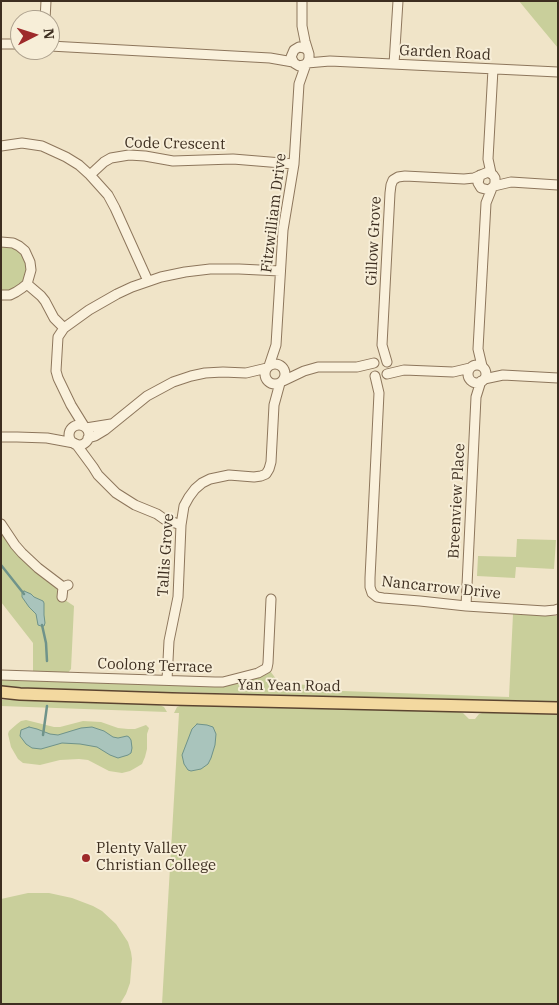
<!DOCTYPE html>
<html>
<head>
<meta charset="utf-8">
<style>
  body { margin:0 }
  #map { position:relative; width:559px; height:1005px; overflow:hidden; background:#f0e4c8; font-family:"IBM Plex Serif",serif }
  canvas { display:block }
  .frame { position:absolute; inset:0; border:2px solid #3d2e20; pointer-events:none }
  .north { position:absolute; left:10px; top:10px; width:50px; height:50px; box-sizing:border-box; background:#f7eed8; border:1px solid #ada18e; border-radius:50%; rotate:85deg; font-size:14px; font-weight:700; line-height:20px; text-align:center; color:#3d2e20 }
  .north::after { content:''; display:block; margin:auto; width:18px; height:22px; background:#9e2a2b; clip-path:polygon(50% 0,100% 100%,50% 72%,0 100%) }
</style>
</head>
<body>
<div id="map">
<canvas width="559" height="1005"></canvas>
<div class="frame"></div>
<div class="north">N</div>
</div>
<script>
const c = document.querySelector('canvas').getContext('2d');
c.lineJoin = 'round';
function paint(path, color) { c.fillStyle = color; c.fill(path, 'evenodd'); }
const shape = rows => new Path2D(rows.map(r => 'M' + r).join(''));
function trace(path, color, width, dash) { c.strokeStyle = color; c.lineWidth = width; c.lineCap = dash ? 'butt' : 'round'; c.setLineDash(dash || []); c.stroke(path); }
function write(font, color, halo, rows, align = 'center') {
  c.font = font + ' "IBM Plex Serif",serif'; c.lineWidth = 4; c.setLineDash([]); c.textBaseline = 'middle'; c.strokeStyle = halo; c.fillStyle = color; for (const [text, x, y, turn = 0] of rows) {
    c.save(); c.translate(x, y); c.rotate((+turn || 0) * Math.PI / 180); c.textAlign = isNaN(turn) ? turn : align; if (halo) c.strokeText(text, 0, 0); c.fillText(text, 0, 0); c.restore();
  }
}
paint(shape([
  [519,1,558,1,558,48,533,18],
  [1,245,8,245,20,251,25,257,27,265,26,275,23,283,9,291,1,292],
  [1,531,56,586,61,601,65,600,74,606,71,669,67,674,33,673,33,643,1,602],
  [517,539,556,540,554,569,516,567,515,578,477,576,478,556,516,557],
  [513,614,558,616,558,704,529,701,497,700,390,698,180,692,105,692,1,688,1,679,215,685,261,676,267,674,270,671,280,684,315,685,315,690,509,697],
  [22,699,155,703,164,707,167,712,1,706,1,700],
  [183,705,457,711,463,713,469,719,475,719,479,714,488,711,558,713,558,1004,162,1004,179,713,174,713,177,707],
  [26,720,54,727,60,727,83,721,101,722,118,728,128,729,135,729,146,725,149,728,147,734,147,749,145,757,142,764,137,767,130,771,122,773,109,771,88,760,79,759,60,760,40,765,23,763,18,759,11,747,8,734,9,731,17,724,21,721],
  [28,893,49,893,72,898,93,906,102,911,116,924,128,942,131,952,132,959,130,983,126,994,120,1004,1,1004,1,899]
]), '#c9cf9b');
const water = shape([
  [24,591,31,594,34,597,43,601,44,603,44,615,45,623,44,626,41,626,38,625,36,614,29,607,22,597,22,593,24,591],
  [197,724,207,725,213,727,216,734,215,745,211,758,208,764,201,769,191,771,188,770,184,764,182,755,192,729,197,724],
  [29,727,37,729,50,734,58,735,81,728,92,727,104,731,113,737,118,738,127,736,129,737,131,740,132,748,131,753,128,755,118,758,110,755,97,747,80,744,62,743,41,749,32,748,26,744,20,736,21,730,29,727]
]);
paint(water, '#a9c4bc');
trace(water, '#6f938a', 1);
trace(shape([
  [1,565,24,594],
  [42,625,46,643,47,661],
  [43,735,47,706]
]), '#6f938a', 2.5);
const minor = shape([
  [302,1,302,26,305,41,309,54,309,59,307,63,304,65,299,66,294,63,291,57,294,50,299,47,305,48,307,50],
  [45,20,46,1],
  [1,44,20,44],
  [50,46,270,58,293,62],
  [307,63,330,61,558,72],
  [394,64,398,1],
  [1,146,22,143,42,146,66,157,79,165,90,175,108,195,115,208,148,281],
  [491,173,488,159,493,69],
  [90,175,104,162,111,158,129,155,145,156,173,161,233,159,294,164],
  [494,186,511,182,558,185],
  [1,242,13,243,19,246,25,251,30,262,31,270,27,284,22,288,16,292,10,295,1,295],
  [27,284,41,296,45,301,54,318,64,328],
  [387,362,382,345,390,193,391,185,393,180,398,177,405,176,464,179,474,178,488,172,493,175,495,178,495,183,494,186,489,190,481,188,478,183,480,175],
  '265 374a10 10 0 1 1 20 0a10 10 0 1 1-20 0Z',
  '468 374a9 9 0 1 1 18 0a9 9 0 1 1-18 0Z',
  [269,366,276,345,283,230,294,164,299,84,306,64],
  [482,366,478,349,486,203,492,188],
  [387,374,404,370,453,372,470,368],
  [375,376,379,393,370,578,370,587,372,593,377,597,383,598,420,601,466,606,545,611,555,610,558,609],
  [484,379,503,375,558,378],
  [283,381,304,371,318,367,357,367,374,363],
  '69 435a10 10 0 1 1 20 0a10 10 0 1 1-20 0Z',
  [84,426,71,405,58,378,56,371,58,337,64,328,71,323,89,310,117,294,132,287,161,277,185,272,210,269,239,269,280,271],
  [86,428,111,424],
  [1,437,17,437,47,438,74,443],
  [88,438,95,436,105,430,147,396,173,382,191,376,205,373,223,372,246,373,267,368],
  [76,444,93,467,98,475,116,493,135,505,157,514,164,519,181,525],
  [1,524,15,545,22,553,38,568,63,587],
  [62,597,63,587,68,585],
  [466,606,476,397,481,381],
  [1,675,215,682,223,682,258,673,267,668,268,663,271,599],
  [167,680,169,641,178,597,181,525,184,506,189,497,195,489,202,483,210,479,229,475,254,477,261,476,266,474,269,469,271,462,274,405,280,383]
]);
const major = shape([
  [1,692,20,694,172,699,558,708]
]);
trace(minor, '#8d765c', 11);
trace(major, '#5b4430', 14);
trace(minor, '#faf1dc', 9);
trace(major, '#f3d9a0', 11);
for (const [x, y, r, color] of [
  [86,858,5,"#9e2a2b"]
]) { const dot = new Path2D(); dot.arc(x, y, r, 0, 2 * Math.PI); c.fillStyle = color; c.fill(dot); trace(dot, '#f7eed8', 2); }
write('15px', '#3d2e20', '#f7eed8', [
  ["Garden Road",445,53,3],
  ["Code Crescent",175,144,1],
  ["Fitzwilliam Drive",274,213,-83],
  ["Gillow Grove",374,241,-87],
  ["Breenview Place",457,501,-87],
  ["Tallis Grove",166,555,-86],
  ["Nancarrow Drive",441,588,6],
  ["Coolong Terrace",155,666,2],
  ["Yan Yean Road",289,686,1]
]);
write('15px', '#3d2e20', '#f7eed8', [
  ["Plenty Valley",96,849],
  ["Christian College",96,866]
], 'left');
</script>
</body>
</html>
